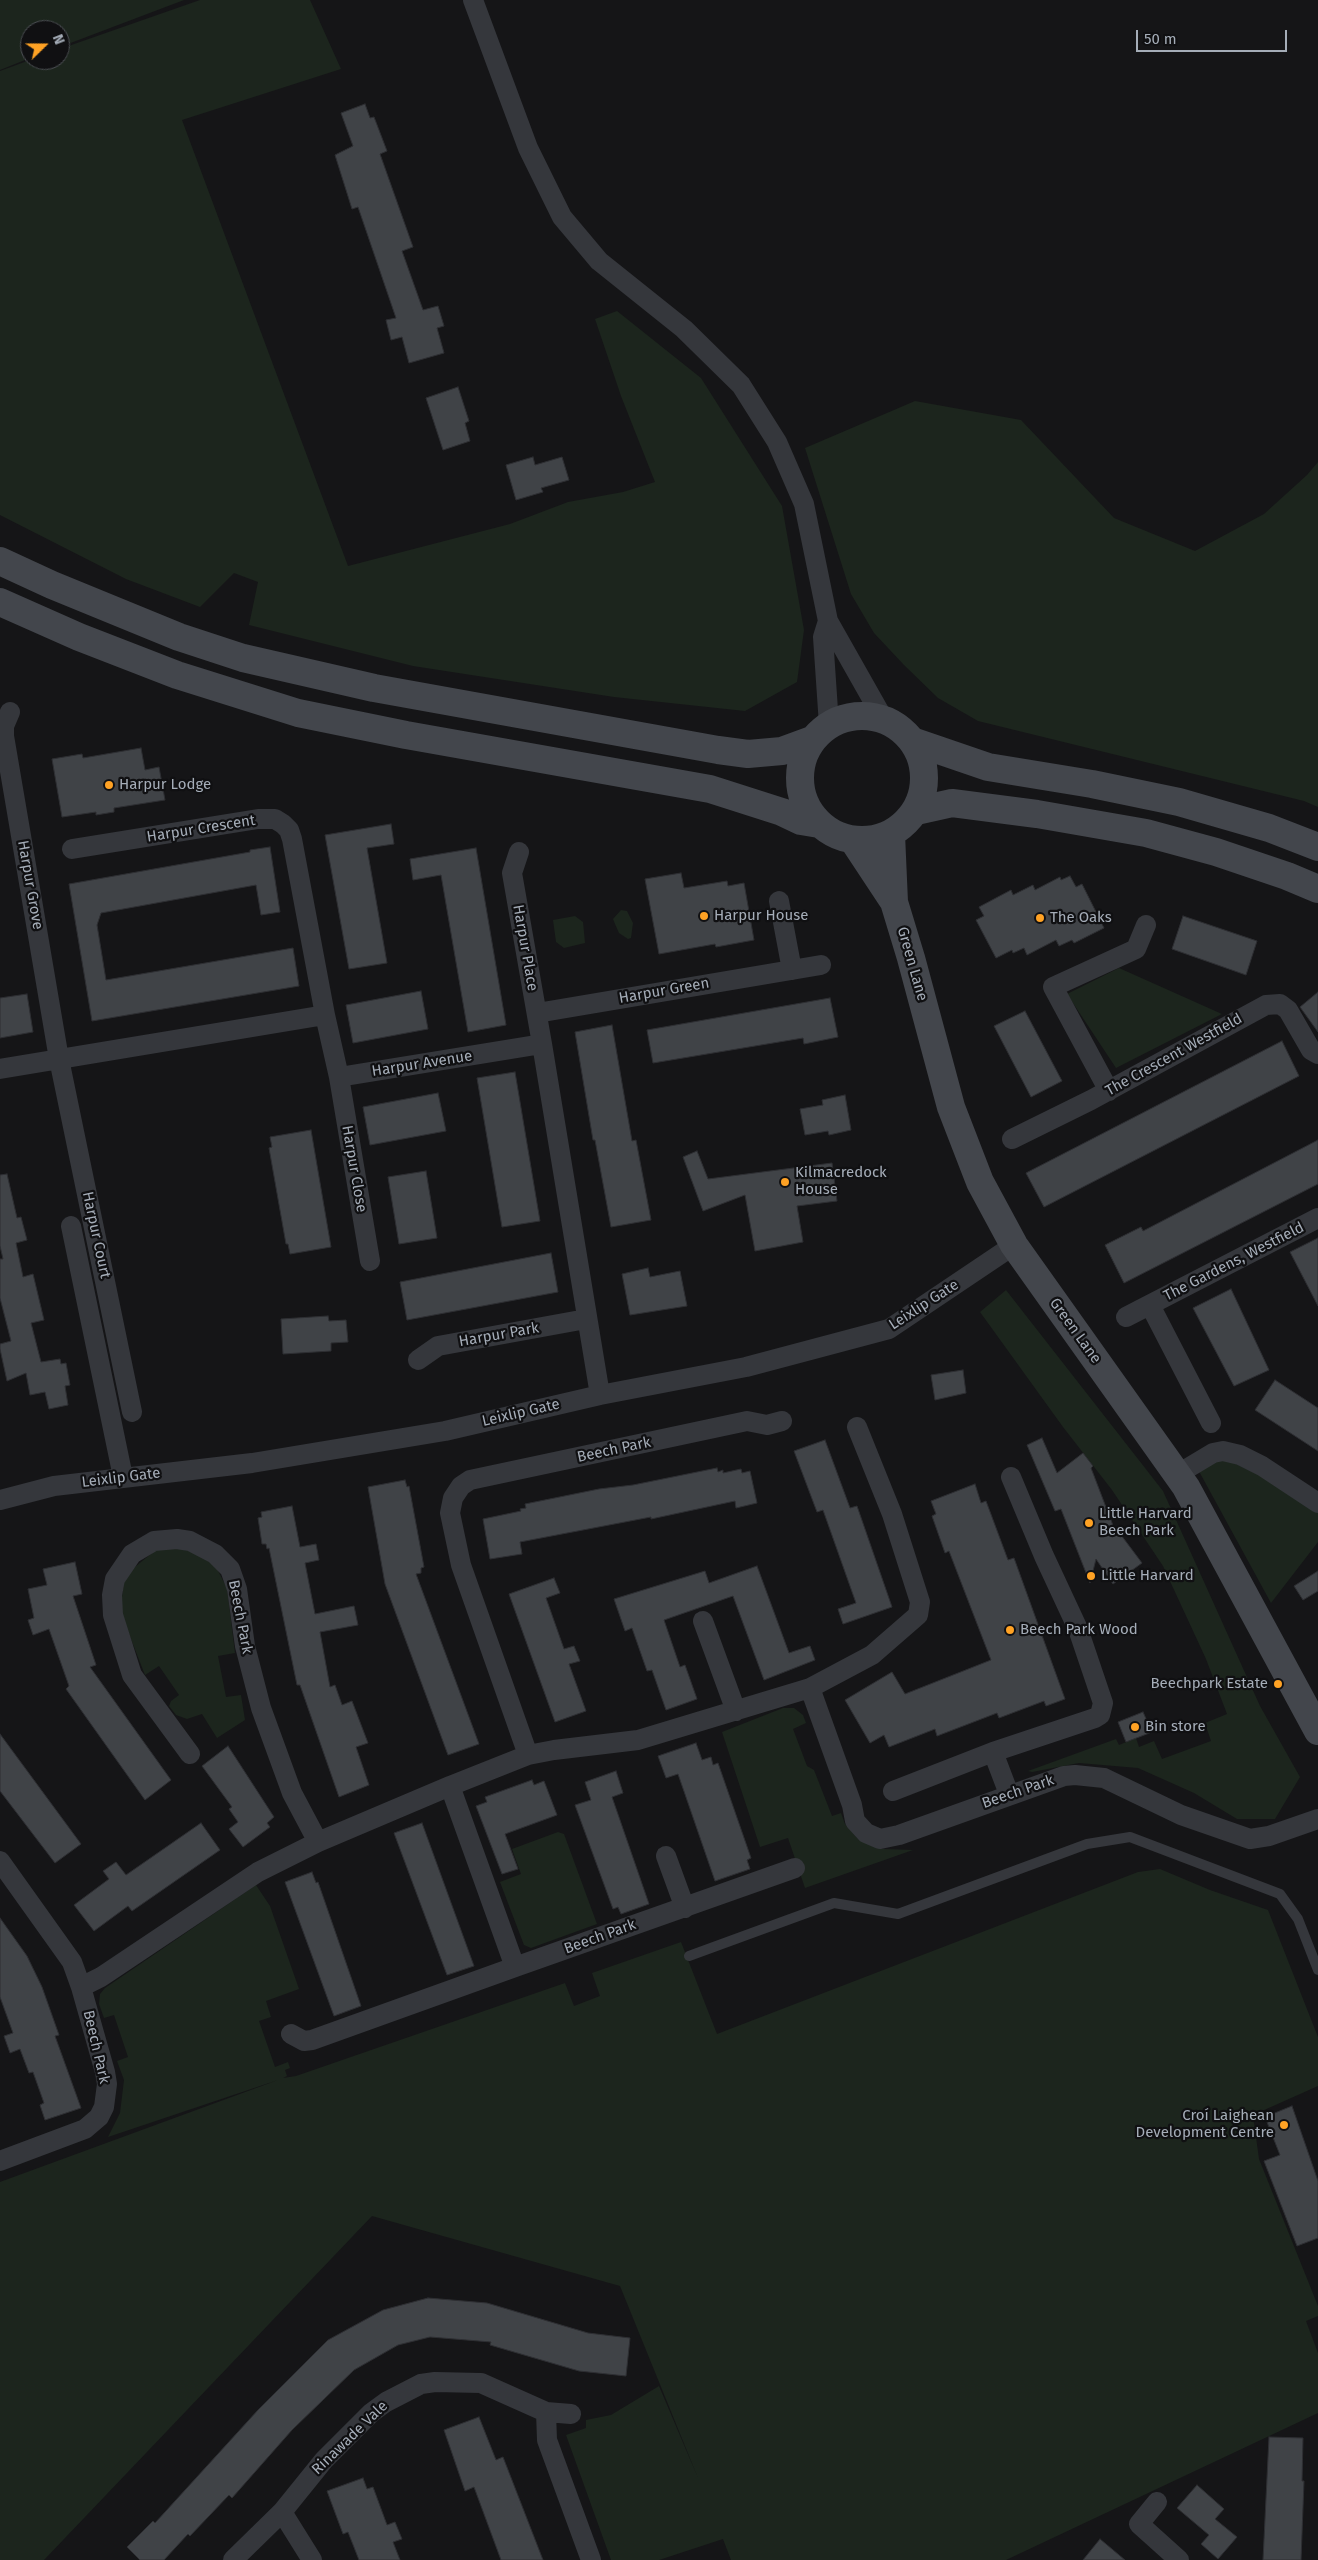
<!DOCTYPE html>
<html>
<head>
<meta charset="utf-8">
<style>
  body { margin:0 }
  #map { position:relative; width:1318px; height:2560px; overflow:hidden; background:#151517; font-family:"Fira Sans",sans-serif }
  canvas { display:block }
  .north { position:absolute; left:20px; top:20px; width:50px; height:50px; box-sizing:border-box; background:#101012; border:1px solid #4c4f54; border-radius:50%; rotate:68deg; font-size:14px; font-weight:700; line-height:20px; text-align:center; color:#a5adb8 }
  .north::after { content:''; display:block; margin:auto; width:18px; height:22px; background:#ffa224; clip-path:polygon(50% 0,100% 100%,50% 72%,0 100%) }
  .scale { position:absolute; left:1136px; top:30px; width:151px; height:22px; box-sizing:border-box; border:2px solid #a5adb8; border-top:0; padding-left:6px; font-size:15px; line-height:18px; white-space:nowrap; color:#a5adb8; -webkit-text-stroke:4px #101012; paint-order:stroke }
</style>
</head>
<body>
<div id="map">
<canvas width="1318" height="2560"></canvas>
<div class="north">N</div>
<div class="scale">50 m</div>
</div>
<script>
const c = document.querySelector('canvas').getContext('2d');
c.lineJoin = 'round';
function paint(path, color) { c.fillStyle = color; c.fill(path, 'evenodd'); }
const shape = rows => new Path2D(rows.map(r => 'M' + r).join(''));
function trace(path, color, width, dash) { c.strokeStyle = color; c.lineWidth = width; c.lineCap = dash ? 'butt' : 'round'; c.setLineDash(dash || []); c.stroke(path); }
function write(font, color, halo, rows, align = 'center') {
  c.font = font + ' "Fira Sans",sans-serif'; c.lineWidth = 4.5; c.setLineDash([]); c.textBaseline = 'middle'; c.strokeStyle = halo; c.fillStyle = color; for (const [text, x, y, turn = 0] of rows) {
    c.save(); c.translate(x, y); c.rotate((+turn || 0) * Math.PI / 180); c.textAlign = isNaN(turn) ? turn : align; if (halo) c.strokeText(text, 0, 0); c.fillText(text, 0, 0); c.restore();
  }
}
paint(shape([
  [0,0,184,0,60,47,60,30,30,30,30,58,0,70],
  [200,0,310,0,341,69,182,120,348,566,510,524,568,502,623,492,655,482,621,396,595,319,617,311,701,378,782,506,804,630,797,682,745,711,614,697,413,666,249,625,258,582,234,573,200,607,126,579,0,515,0,71,30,60,60,60,60,49],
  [915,401,1021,420,1114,518,1195,551,1264,514,1307,475,1318,462,1318,807,1304,801,978,721,938,698,904,665,874,633,851,594,805,448],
  [621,910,627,911,633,923,631,938,628,939,619,933,615,924,613,919],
  [575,916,583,922,585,943,564,948,556,942,553,920],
  [1119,968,1222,1014,1116,1068,1067,994],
  [1006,1290,1163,1491,1260,1706,1300,1777,1275,1819,1237,1819,1194,1793,1138,1768,1079,1763,1032,1772,1028,1771,1116,1739,1119,1745,1136,1738,1139,1747,1154,1741,1162,1759,1211,1741,1205,1723,1227,1714,1206,1659,1163,1566,1112,1490,1063,1427,980,1312],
  [1213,1453,1318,1503,1318,1542,1271,1603,1195,1464],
  [177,1548,200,1554,216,1567,227,1588,235,1653,218,1656,226,1697,241,1695,245,1720,217,1738,202,1714,187,1719,176,1715,169,1706,171,1701,179,1695,159,1666,145,1675,120,1611,125,1575,157,1549],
  [783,1708,794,1708,803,1715,806,1723,793,1729,807,1766,814,1770,832,1816,841,1813,845,1824,858,1839,883,1849,913,1850,805,1888,788,1838,760,1847,722,1732],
  [558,1832,564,1834,597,1924,531,1948,524,1945,500,1882,521,1874,512,1849],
  [1160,1869,1210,1890,1268,1910,1318,2037,1318,2086,1253,2115,1259,2159,1318,2306,1318,2316,1306,2321,1318,2353,1318,2413,1006,2560,731,2560,723,2539,659,2560,611,2560,566,2435,586,2428,586,2420,611,2415,659,2386,698,2478,620,2286,372,2216,44,2560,0,2560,0,2182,278,2080,108,2137,120,2113,124,2080,117,2061,128,2057,114,2015,104,2018,99,2004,100,1994,105,1988,256,1885,270,1906,299,1989,266,2001,271,2017,259,2021,275,2067,288,2062,290,2068,285,2070,287,2076,283,2078,296,2076,565,1983,574,2006,600,1996,592,1973,681,1942,717,2034,1138,1872]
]), '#1c251d');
const building = shape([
  [365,104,370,118,374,117,387,151,380,154,413,247,402,251,423,310,438,306,444,326,437,328,444,353,409,363,402,337,391,340,386,320,396,318,358,207,352,209,335,155,353,146,341,113,365,104],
  [458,387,469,421,465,423,470,441,443,450,426,398,458,387],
  [533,457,535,465,562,457,569,480,541,488,543,492,516,500,506,465,533,457],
  [141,748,145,770,159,767,165,800,114,808,114,812,96,815,96,812,62,817,52,759,82,754,83,758,141,748],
  [391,824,394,844,367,848,387,963,349,969,325,835,391,824],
  [270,847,280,912,261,915,256,885,101,913,97,925,106,980,293,948,299,986,92,1021,69,884,250,852,250,850,270,847],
  [476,848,506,1025,468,1032,441,875,413,880,410,859,476,848],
  [681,873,684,888,727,881,728,886,744,883,754,940,716,947,715,944,659,954,645,879,681,873],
  [1070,876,1076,887,1082,884,1104,928,1074,943,1072,940,1059,946,1056,940,1027,955,1024,948,1013,953,1012,950,996,958,976,920,984,916,979,907,1011,890,1013,895,1033,885,1035,890,1060,877,1061,880,1070,876],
  [1183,916,1257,941,1246,975,1172,949,1183,916],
  [421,991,428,1029,353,1043,346,1005,421,991],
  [1318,992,1318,1032,1300,1007,1318,992],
  [27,994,33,1032,0,1038,0,998,27,994],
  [830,998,838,1037,804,1044,803,1038,653,1063,647,1030,830,998],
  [1025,1011,1062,1081,1031,1097,994,1026,1025,1011],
  [612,1025,632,1141,636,1140,651,1220,611,1227,595,1140,593,1140,575,1032,612,1025],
  [1282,1041,1299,1076,1044,1207,1026,1173,1282,1041],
  [515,1072,540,1221,502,1227,477,1078,515,1072],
  [438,1093,446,1131,370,1145,363,1107,438,1093],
  [845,1095,851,1130,829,1135,828,1131,805,1135,800,1109,823,1105,822,1100,845,1095],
  [311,1130,331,1247,290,1254,288,1244,286,1244,269,1148,272,1147,270,1137,311,1130],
  [1318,1140,1318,1184,1124,1283,1105,1245,1141,1227,1143,1231,1318,1140],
  [697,1151,708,1179,832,1163,837,1201,797,1206,803,1242,755,1251,745,1195,703,1211,683,1157,697,1151],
  [426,1171,437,1238,399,1244,388,1177,426,1171],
  [7,1174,17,1218,21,1217,27,1240,16,1243,23,1277,33,1274,44,1320,31,1323,41,1362,60,1359,61,1364,66,1363,70,1385,65,1386,68,1405,49,1409,45,1392,30,1395,26,1373,7,1381,0,1349,0,1344,11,1341,0,1298,0,1259,3,1259,0,1246,0,1175,7,1174],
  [1318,1238,1318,1306,1290,1252,1318,1238],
  [551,1253,558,1292,407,1320,400,1282,551,1253],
  [648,1268,650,1277,680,1271,687,1306,630,1315,622,1274,648,1268],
  [1231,1289,1269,1370,1234,1386,1193,1308,1231,1289],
  [328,1316,329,1321,346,1320,348,1342,331,1343,331,1351,283,1354,281,1319,328,1316],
  [963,1370,966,1393,935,1400,931,1375,963,1370],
  [1275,1380,1318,1408,1318,1451,1255,1410,1275,1380],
  [1042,1438,1057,1473,1083,1453,1093,1466,1091,1468,1117,1536,1121,1535,1142,1563,1113,1584,1096,1559,1090,1583,1061,1509,1055,1511,1027,1445,1042,1438],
  [825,1440,850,1508,857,1506,892,1607,843,1624,838,1609,856,1603,823,1510,817,1512,794,1451,825,1440],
  [717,1468,718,1472,723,1470,723,1473,741,1469,742,1473,750,1471,757,1503,736,1508,735,1501,651,1519,651,1517,520,1542,522,1554,490,1559,483,1519,521,1511,520,1509,526,1508,525,1504,599,1489,633,1485,717,1468],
  [405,1480,407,1487,409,1486,424,1567,421,1568,421,1573,416,1574,479,1744,448,1755,385,1584,368,1487,405,1480],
  [975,1484,981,1503,986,1501,1008,1560,1014,1558,1065,1699,1046,1706,1044,1701,999,1718,997,1713,937,1736,935,1729,889,1747,884,1735,870,1743,845,1700,892,1672,905,1694,991,1660,949,1551,945,1553,932,1516,936,1514,931,1501,975,1484],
  [292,1506,300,1547,316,1544,319,1560,305,1563,315,1614,354,1606,358,1625,320,1632,330,1687,335,1685,342,1705,352,1701,368,1743,356,1747,369,1785,339,1797,300,1685,297,1685,269,1548,267,1549,266,1544,262,1544,258,1518,262,1517,261,1512,292,1506],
  [75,1562,82,1594,73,1596,96,1665,90,1667,171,1780,145,1800,66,1689,69,1686,49,1629,33,1635,28,1620,34,1618,28,1589,47,1585,43,1569,75,1562],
  [757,1566,789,1653,810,1646,815,1660,764,1680,733,1596,664,1620,680,1667,685,1665,697,1699,666,1710,652,1670,647,1671,632,1628,625,1631,614,1599,705,1571,709,1583,757,1566],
  [1318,1571,1318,1591,1303,1600,1294,1586,1318,1571],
  [554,1578,560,1593,546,1598,564,1649,574,1646,580,1661,569,1664,586,1711,555,1722,509,1594,554,1578],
  [1143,1712,1152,1732,1126,1742,1118,1722,1143,1712],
  [0,1734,81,1844,55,1863,0,1791,0,1734],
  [696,1743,702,1760,711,1757,713,1765,718,1763,751,1858,747,1860,750,1869,715,1881,678,1774,666,1778,658,1756,696,1743],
  [228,1746,274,1817,267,1823,270,1827,243,1847,229,1829,238,1822,229,1809,232,1807,202,1766,228,1746],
  [616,1771,623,1793,612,1797,649,1904,621,1914,618,1907,613,1909,575,1805,591,1800,585,1782,616,1771],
  [532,1780,534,1785,544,1781,557,1815,505,1834,518,1869,502,1874,476,1806,487,1802,485,1797,532,1780],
  [201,1823,220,1850,132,1911,128,1906,94,1931,74,1905,109,1879,103,1871,116,1862,126,1875,201,1823],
  [422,1823,474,1966,447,1975,394,1833,422,1823],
  [312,1872,316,1883,318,1882,361,2006,334,2016,285,1882,312,1872],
  [0,1918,27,1956,42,1987,59,2035,55,2036,81,2108,45,2120,40,2105,44,2103,33,2072,29,2073,20,2049,10,2053,4,2036,13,2033,0,1997,0,1918],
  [1292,2106,1318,2181,1318,2238,1297,2246,1264,2161,1280,2155,1265,2117,1292,2106],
  [428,2298,487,2303,588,2333,630,2338,626,2376,579,2371,490,2345,491,2342,430,2337,398,2345,354,2370,292,2430,232,2498,229,2495,190,2536,188,2534,164,2560,140,2560,127,2547,153,2521,155,2523,258,2410,328,2340,383,2310,428,2298],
  [479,2417,496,2460,503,2457,543,2560,501,2560,474,2487,465,2491,444,2430,479,2417],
  [1269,2437,1303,2438,1302,2481,1304,2481,1301,2560,1263,2560,1269,2437],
  [363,2478,367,2489,373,2487,387,2525,395,2522,402,2539,393,2542,400,2560,359,2560,348,2532,343,2534,327,2491,363,2478],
  [1197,2485,1224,2509,1215,2519,1237,2537,1218,2559,1201,2544,1209,2535,1177,2508,1197,2485],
  [1100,2539,1125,2560,1083,2560,1100,2539]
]);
paint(building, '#404347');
trace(building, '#2e2f33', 1);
trace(shape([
  [689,1956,834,1903,898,1914,1087,1844,1130,1837,1280,1894,1298,1919,1318,1970]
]), '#35373c', 10);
trace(shape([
  [473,0,528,148,562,217,599,261,684,329,741,385,777,442,804,504,828,621,884,720],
  [828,621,823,637,829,725],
  [10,712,4,726,4,736,59,1059,132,1412],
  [72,849,258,819,275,819,283,824,289,830,292,839,325,1015],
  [519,852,512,873,542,1044],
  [779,901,792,970],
  [537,1013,821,965],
  [0,1069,325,1015,339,1077,542,1044,600,1395],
  [339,1077,370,1261],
  [1109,1091,1053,987,1136,949,1146,925],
  [1012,1139,1091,1100,1266,1005,1280,1004,1288,1010,1311,1050,1318,1054],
  [71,1226,123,1477],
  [1150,1305,1211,1423],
  [1126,1317,1318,1218],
  [418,1360,438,1346,586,1319],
  [1178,1474,1213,1453,1223,1451,1240,1455,1262,1466,1318,1503],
  [0,1500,54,1486,252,1463,445,1431,600,1395,746,1367,889,1329,1014,1245],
  [703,1621,736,1711],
  [810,1688,872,1655,918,1615,920,1602,892,1514,857,1427],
  [993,1752,1095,1718,1100,1715,1103,1703,1078,1629,1044,1556,1011,1477],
  [190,1754,132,1675,113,1615,112,1595,115,1579,132,1554,154,1541,177,1539,190,1541,215,1554,230,1569,237,1589,245,1646,261,1708,292,1793,318,1842],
  [528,1755,461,1565,450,1513,453,1498,461,1486,470,1480,747,1421,767,1425,782,1421],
  [893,1791,993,1752,1009,1794],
  [666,1856,685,1908],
  [0,1861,72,1962,81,1987,101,1977,258,1872,318,1842,450,1786,528,1755,554,1750,638,1740,810,1688,852,1805,855,1821,866,1833,880,1839,899,1835,1064,1776,1075,1775,1104,1778,1181,1815,1250,1839,1269,1836,1318,1819],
  [515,1967,795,1868],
  [291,2034,304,2041,312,2040,515,1967,450,1786],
  [0,2161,85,2129,99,2117,104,2107,107,2084,105,2072,81,1987],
  [546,2412,547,2440,591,2560],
  [1157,2502,1139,2524,1179,2560],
  [282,2512,312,2560],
  [233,2560,282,2512,324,2460,371,2413,386,2402,421,2384,435,2382,481,2383,546,2412,571,2414]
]), '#35373c', 20);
trace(shape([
  [0,561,52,585,179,637,243,658,374,688,718,750,748,754,782,751,812,740],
  [0,602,79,637,177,675,298,713,406,735,710,789,782,812,801,821,819,824],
  '800 778a62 62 0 1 1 124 0a62 62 0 1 1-124 0Z',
  [912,741,988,767,1092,784,1179,802,1269,828,1318,847],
  [916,811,952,803,1037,814,1146,833,1216,852,1287,876,1318,889],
  [891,834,894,902,911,958,951,1107,980,1182,1014,1245,1186,1487,1318,1731],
  [853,840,894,902]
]), '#43464c', 28);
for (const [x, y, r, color] of [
  [109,785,5,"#ffa224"],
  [704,916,5,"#ffa224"],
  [1040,918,5,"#ffa224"],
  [785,1182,5,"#ffa224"],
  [1089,1523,5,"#ffa224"],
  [1091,1576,5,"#ffa224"],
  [1010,1630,5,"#ffa224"],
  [1278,1684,5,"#ffa224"],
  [1135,1727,5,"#ffa224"],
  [1284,2125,5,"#ffa224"]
]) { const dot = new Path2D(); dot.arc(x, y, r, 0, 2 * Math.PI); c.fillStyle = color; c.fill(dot); trace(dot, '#101012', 2); }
write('15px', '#a5adb8', '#101012', [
  ["Harpur Lodge",119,785],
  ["Harpur House",714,916],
  ["The Oaks",1050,918],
  ["Kilmacredock",795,1173],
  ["House",795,1190],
  ["Little Harvard",1099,1514],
  ["Beech Park",1099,1531],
  ["Little Harvard",1101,1576],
  ["Beech Park Wood",1020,1630],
  ["Beechpark Estate",1268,1684,"right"],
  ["Bin store",1145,1727],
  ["Croí Laighean",1274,2116,"right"],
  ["Development Centre",1274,2133,"right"]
], 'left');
write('15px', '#a5adb8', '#101012', [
  ["Harpur Crescent",201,829,-9],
  ["Harpur Grove",30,885,80],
  ["Harpur Place",525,948,80],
  ["Green Lane",912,964,74],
  ["Harpur Green",664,991,-10],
  ["The Crescent Westfield",1174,1055,-29],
  ["Harpur Avenue",422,1064,-9],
  ["Harpur Close",354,1169,80],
  ["Harpur Court",96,1235,78],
  ["The Gardens, Westfield",1234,1262,-27],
  ["Leixlip Gate",924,1305,-33],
  ["Green Lane",1075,1331,54],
  ["Harpur Park",499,1335,-10],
  ["Leixlip Gate",521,1413,-13],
  ["Beech Park",614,1450,-12],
  ["Leixlip Gate",121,1478,-7],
  ["Beech Park",240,1617,79],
  ["Beech Park",1018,1792,-19],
  ["Beech Park",600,1937,-20],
  ["Beech Park",96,2047,77],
  ["Rinawade Vale",350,2438,-44]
]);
</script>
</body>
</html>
